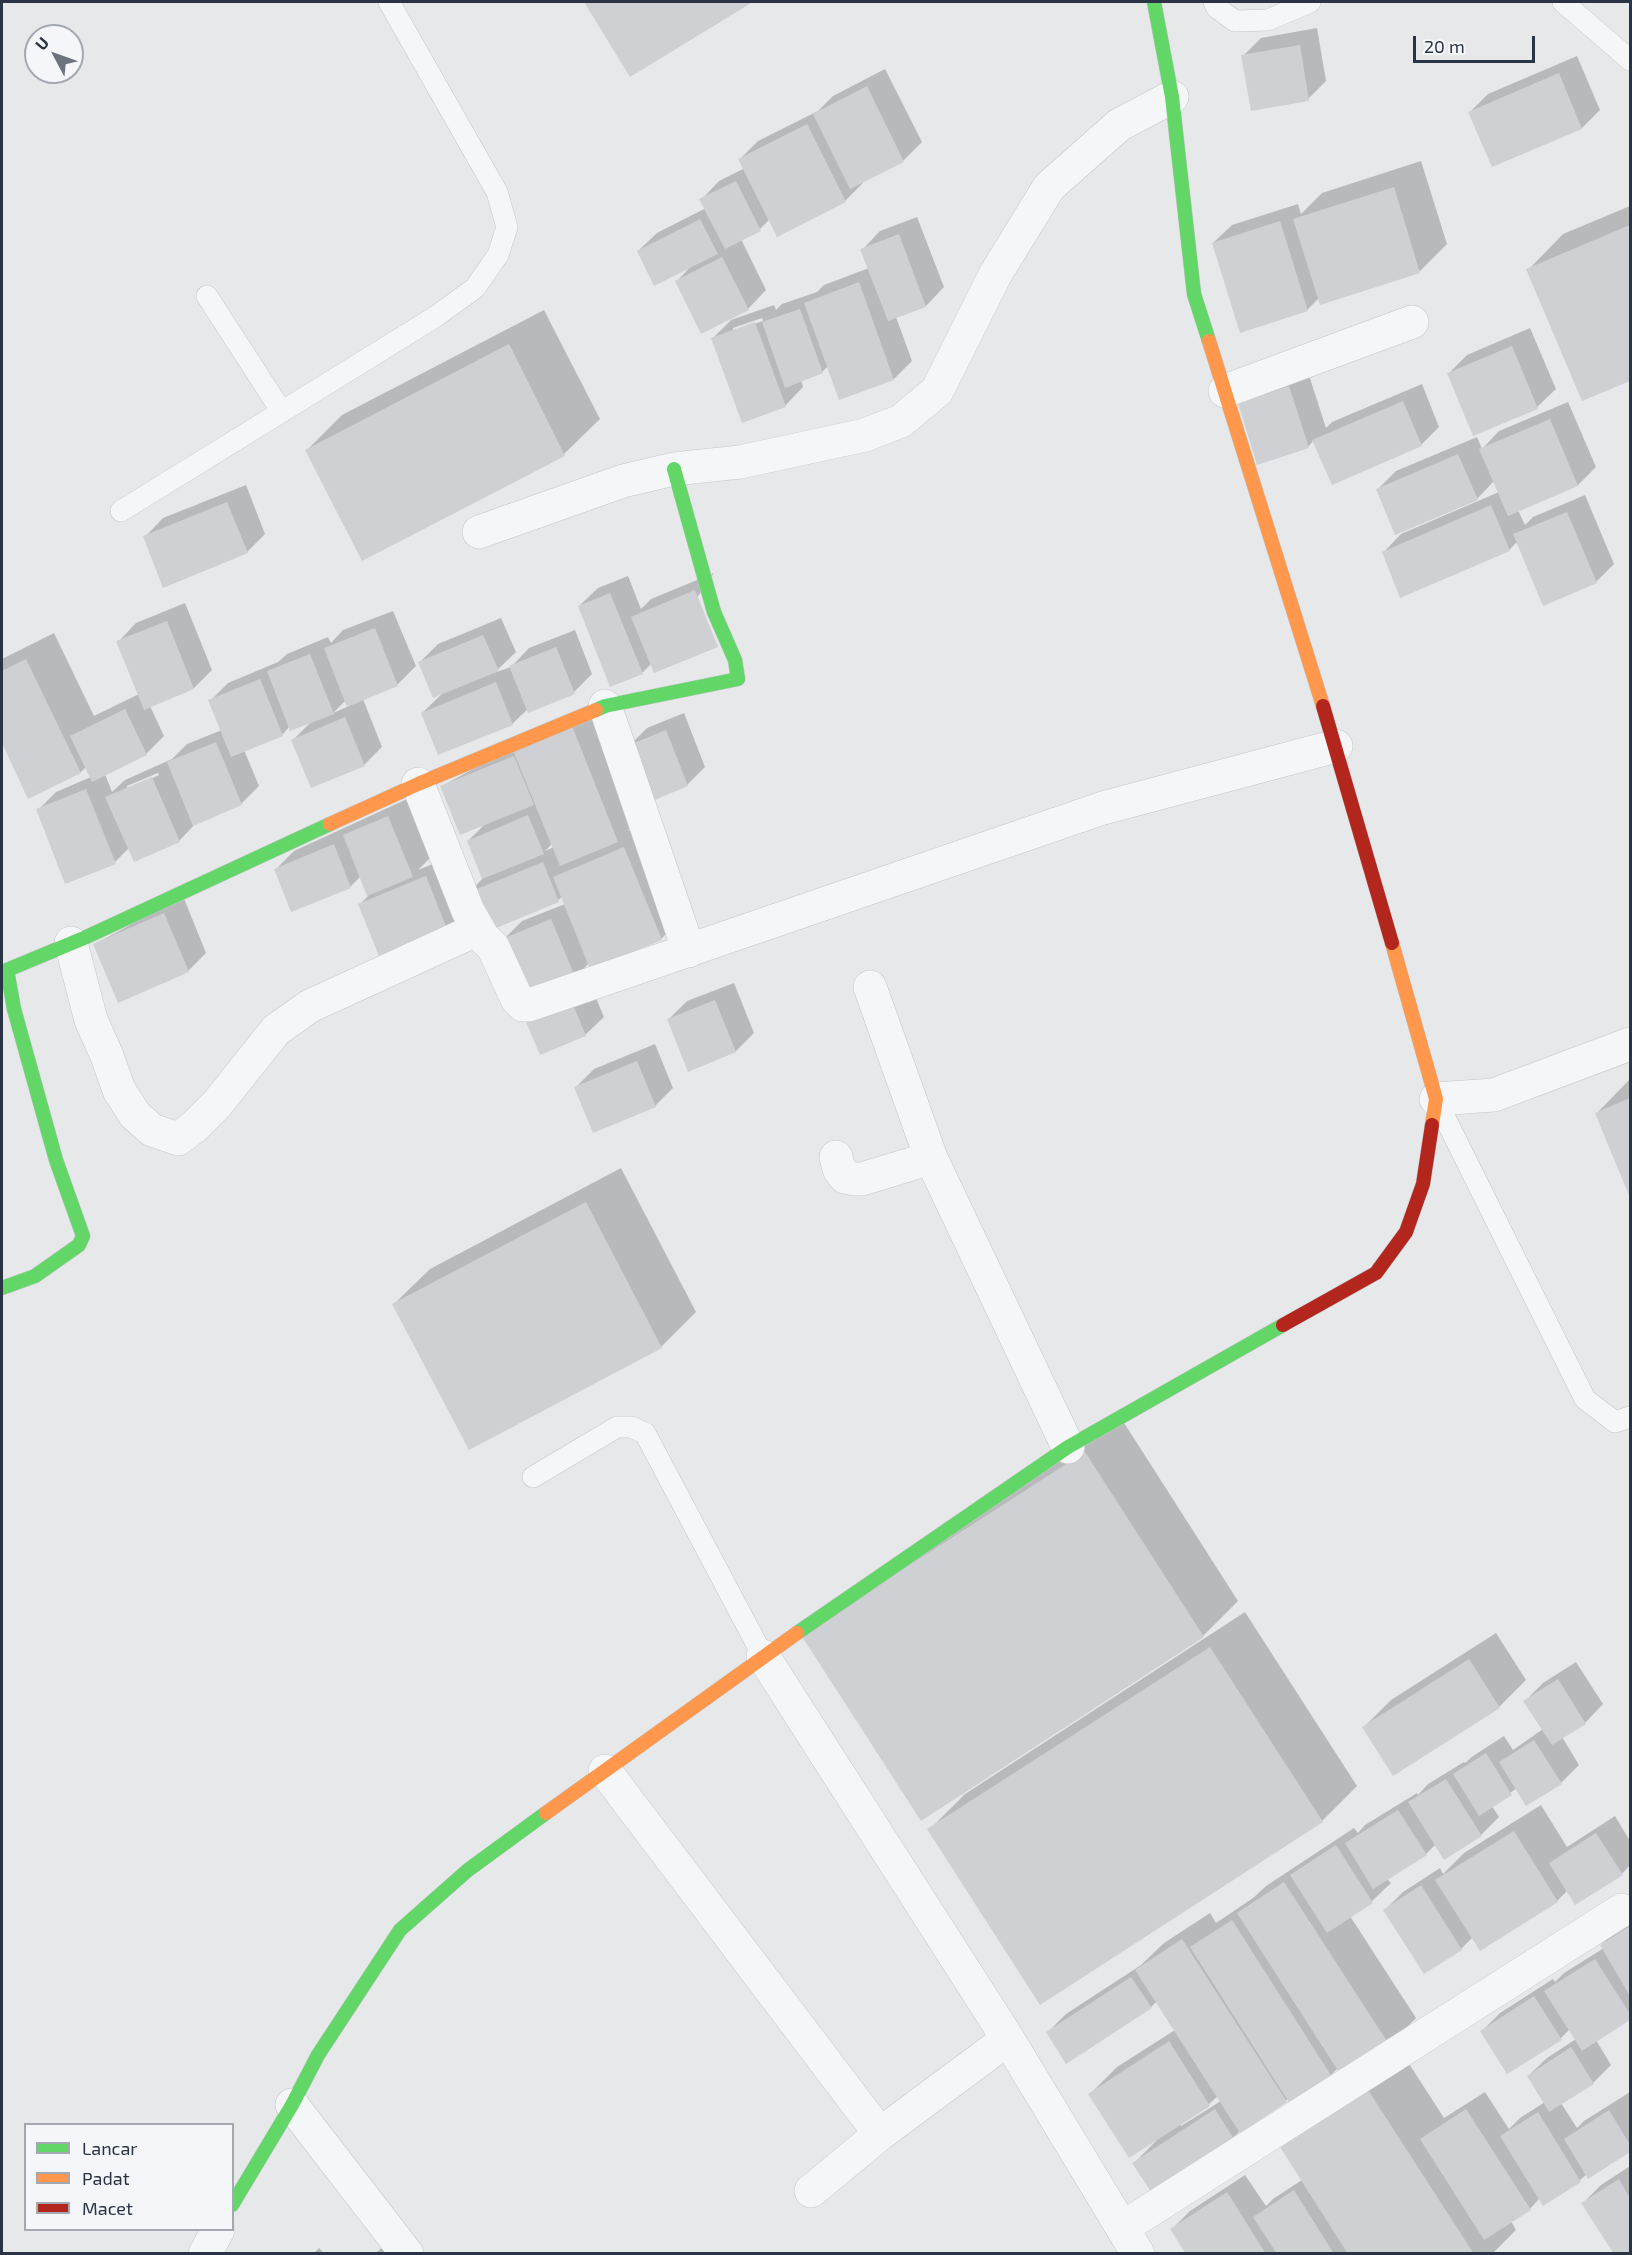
<!DOCTYPE html>
<html>
<head>
<meta charset="utf-8">
<style>
  body { margin:0 }
  #map { position:relative; width:1632px; height:2255px; overflow:hidden; background:#e6e8ea; font-family:"Exo 2",sans-serif }
  canvas { display:block }
  .frame { position:absolute; inset:0; border:3px solid #2b3445; pointer-events:none }
  .legend { position:absolute; left:24px; top:2123px; width:210px; height:108px; box-sizing:border-box; background:#f4f6f9; border:2px solid #a4a8b1; margin:0; padding:8px 10px; list-style:none; font-size:18px; color:#2b3445 }
  .legend li { display:flex; align-items:center; gap:12px; height:30px }
  .legend b { width:30px; border:2px solid #a4a8b1 }
  .north { position:absolute; left:24px; top:24px; width:60px; height:60px; box-sizing:border-box; background:#f4f6f9; border:2px solid #a4a8b1; border-radius:50%; rotate:311deg; font-size:16px; font-weight:700; line-height:24px; text-align:center; color:#2b3445 }
  .north::after { content:''; display:block; margin:auto; width:21px; height:27px; background:#6c737f; clip-path:polygon(50% 0,100% 100%,50% 72%,0 100%) }
  .scale { position:absolute; left:1413px; top:36px; width:122px; height:27px; box-sizing:border-box; border:3px solid #2b3445; border-top:0; padding-left:8px; font-size:18px; line-height:21px; white-space:nowrap; color:#2b3445; -webkit-text-stroke:4px #f4f6f9; paint-order:stroke }
</style>
</head>
<body>
<div id="map">
<canvas width="1632" height="2255"></canvas>
<div class="frame"></div>
<ul class="legend">
<li><b style="height:8px;background:#63d668"></b>Lancar</li>
<li><b style="height:8px;background:#ff974d"></b>Padat</li>
<li><b style="height:8px;background:#b3261e"></b>Macet</li>
</ul>
<div class="north">U</div>
<div class="scale">20 m</div>
</div>
<script>
const c = document.querySelector('canvas').getContext('2d');
c.lineJoin = 'round';
function paint(path, color) { c.fillStyle = color; c.fill(path, 'evenodd'); }
const shape = rows => new Path2D(rows.map(r => 'M' + r).join(''));
function trace(path, color, width, dash) { c.strokeStyle = color; c.lineWidth = width; c.lineCap = dash ? 'butt' : 'round'; c.setLineDash(dash || []); c.stroke(path); }
paint(shape([
  [585,2,750,2,630,75],
  [1317,28,1326,81,1308,99,1243,56,1261,38],
  [1577,56,1600,110,1582,128,1492,165,1470,112,1488,94],
  [885,69,922,142,904,160,862,181,863,183,845,201,770,219,760,229,741,239,766,290,748,309,677,281,692,265,638,251,657,233,706,208,701,200,719,181,745,168,740,159,758,141,818,111,833,96],
  [1421,161,1447,244,1420,271,1321,303,1319,298,1307,310,1213,243,1232,225,1298,204,1301,214,1322,193],
  [1630,206,1630,379,1583,399,1528,270,1563,234],
  [917,217,944,287,926,306,896,317,912,361,894,379,828,366,822,372,801,380,803,387,785,406,713,338,731,320,774,305,776,310,782,304,817,292,824,285,869,268,862,250,880,231],
  [762,318,763,321,733,331,733,328],
  [544,310,600,419,564,454,363,559,307,450,342,415],
  [1530,328,1556,389,1537,407,1474,434,1449,373,1467,355],
  [1307,369,1326,428,1332,422,1422,384,1439,427,1421,445,1314,440,1308,447,1240,403],
  [1568,402,1596,467,1578,485,1518,510,1525,525,1533,517,1585,495,1614,564,1596,582,1518,541,1509,550,1383,553,1401,534,1499,492,1494,481,1477,499,1378,489,1396,471,1477,437,1482,449,1499,431],
  [246,485,265,534,247,552,145,537,163,518],
  [714,573,652,663,642,673,579,606,598,588,628,576,641,609,651,599],
  [185,603,212,670,194,688,150,706,164,736,146,754,105,774,112,792,125,780,172,759,187,744,222,730,210,701,228,683,278,662,287,654,328,637,331,643,343,630,393,611,416,666,398,684,363,699,382,747,364,765,293,740,312,721,290,726,282,735,244,750,259,786,241,804,197,822,179,841,129,848,115,862,38,810,56,792,91,777,86,767,81,772,29,797,2,740,2,659,54,633,94,716,139,694,118,642,136,623],
  [346,700,349,706,333,713],
  [158,773,159,775,127,790,127,786],
  [501,618,516,652,494,673,511,667,529,648,575,630,592,674,574,692,528,711,528,709,512,724,422,713,444,692,420,662,438,644],
  [599,700,645,814,627,831,652,821,688,912,661,939,589,963,575,978,504,939,522,921,565,904,562,897,558,900,484,931,469,893,483,878,468,841,487,822,442,786],
  [553,843,554,847,545,851],
  [684,713,705,767,687,785,629,746,647,728],
  [407,799,430,858,418,870,445,859,467,915,449,933,360,904,368,896,361,876,350,887,276,869,294,851],
  [183,896,206,953,188,971,95,944],
  [588,979,604,1017,585,1035,540,1053],
  [734,983,754,1033,736,1051,689,1070,668,1020,687,1001],
  [655,1044,673,1088,655,1106,576,1087,594,1069],
  [1630,1079,1630,1194,1597,1113],
  [621,1168,696,1312,661,1347,394,1304,430,1269],
  [1121,1418,1238,1601,1203,1636,803,1636],
  [1245,1612,1357,1786,1322,1821,929,1830,965,1794],
  [1496,1633,1526,1680,1499,1707,1364,1727,1391,1700],
  [1576,1662,1603,1704,1585,1723,1562,1737,1579,1765,1561,1783,1517,1788,1492,1806,1499,1817,1481,1835,1436,1844,1426,1854,1387,1879,1391,1883,1372,1901,1350,1916,1416,2018,1389,2045,1338,2068,1331,2075,1291,2102,1289,2098,1241,2130,1233,2138,1134,2163,1157,2140,1090,2094,1117,2067,1175,2030,1157,2001,1151,2007,1048,2032,1066,2014,1141,1965,1164,1943,1210,1913,1216,1923,1253,1898,1266,1886,1354,1828,1358,1833,1365,1825,1417,1793,1418,1795,1428,1784,1464,1762,1465,1763,1473,1756,1504,1736,1513,1750,1543,1729,1525,1701,1543,1683],
  [1218,2096,1221,2101,1181,2126,1180,2124,1209,2104],
  [1541,1805,1567,1847,1615,1816,1630,1841,1630,1865,1622,1874,1568,1890,1557,1901,1473,1937,1461,1949,1385,1910,1403,1892,1440,1868,1443,1874,1464,1853],
  [1630,1920,1630,2018,1596,2040,1611,2065,1593,2083,1561,2103,1577,2128,1584,2121,1630,2092,1630,2151,1589,2177,1587,2174,1580,2180,1540,2198,1530,2209,1511,2221,1516,2230,1492,2254,1188,2254,1172,2229,1190,2211,1245,2175,1266,2206,1273,2199,1302,2180,1282,2147,1404,2056,1444,2118,1485,2092,1509,2129,1520,2118,1545,2102,1528,2076,1547,2058,1576,2039,1570,2029,1561,2038,1482,2031,1500,2013,1553,1979,1555,1982,1564,1973,1604,1948,1601,1945,1620,1927],
  [1630,2166,1630,2254,1615,2254,1583,2203,1601,2185],
  [390,2239,404,2254,375,2254],
  [319,2248,325,2254,313,2254]
]), '#0003');
paint(shape([
  [584,2,753,2,630,77],
  [1300,45,1309,101,1251,111,1241,55],
  [1559,73,1582,129,1492,167,1468,112],
  [867,86,904,162,850,189,813,114],
  [807,124,846,202,777,237,738,159],
  [736,181,761,231,725,249,699,199],
  [1394,187,1420,273,1320,305,1293,219],
  [700,219,718,254,654,286,637,251],
  [1280,221,1308,311,1240,333,1212,243],
  [1630,225,1630,381,1582,401,1526,269],
  [899,234,926,307,888,321,860,249],
  [722,257,749,310,701,334,675,281],
  [859,282,894,380,839,400,804,303],
  [800,309,823,373,785,388,762,322],
  [755,322,786,407,742,423,711,338],
  [509,344,565,456,362,561,305,450],
  [1512,346,1538,409,1473,436,1447,373],
  [1289,386,1309,448,1257,465,1238,403],
  [1403,401,1422,446,1332,485,1312,440],
  [1550,419,1578,486,1508,516,1479,449],
  [1458,454,1478,500,1395,535,1376,489],
  [227,502,248,553,163,588,143,536],
  [1491,505,1510,551,1400,598,1382,552],
  [1567,512,1597,583,1543,606,1513,534],
  [695,590,718,647,654,673,631,617],
  [610,593,643,674,610,687,578,606],
  [167,621,194,689,144,710,116,641],
  [375,628,398,686,347,707,324,648],
  [483,635,499,671,433,698,418,662],
  [556,647,575,694,528,713,509,666],
  [310,654,334,714,290,731,267,671],
  [26,659,81,773,28,799,2,743,2,671],
  [260,679,283,736,231,757,208,700],
  [496,682,513,725,438,755,421,713],
  [125,709,147,755,92,782,70,736],
  [345,717,365,766,311,788,291,740],
  [572,726,618,842,560,866,513,750],
  [666,730,688,786,650,802,627,746],
  [216,742,242,805,193,826,167,762],
  [514,756,534,805,460,835,440,786],
  [152,777,180,842,134,862,105,797],
  [86,789,116,864,65,884,36,809],
  [528,815,544,854,482,879,467,841],
  [388,816,413,877,367,896,343,835],
  [334,844,351,888,291,912,274,869],
  [624,847,662,940,590,969,553,877],
  [543,862,559,902,484,933,467,893],
  [426,876,449,934,381,961,358,904],
  [164,913,189,972,118,1003,93,944],
  [551,919,576,979,527,999,502,939],
  [570,997,586,1036,540,1055,523,1015],
  [715,1000,736,1052,688,1072,667,1019],
  [637,1061,656,1107,593,1133,574,1087],
  [1630,1098,1630,1198,1595,1113],
  [586,1202,662,1348,469,1450,392,1304],
  [1085,1452,1204,1637,921,1821,801,1635],
  [1210,1647,1323,1822,1040,2005,927,1829],
  [1469,1659,1500,1708,1393,1776,1362,1727],
  [1558,1679,1586,1724,1552,1745,1523,1701],
  [1534,1740,1562,1784,1526,1806,1499,1762],
  [1486,1753,1512,1795,1479,1816,1453,1774],
  [1446,1779,1482,1836,1444,1860,1408,1802],
  [1398,1810,1427,1855,1373,1889,1345,1843],
  [1514,1831,1558,1902,1480,1951,1435,1880],
  [1596,1833,1623,1875,1575,1905,1549,1863],
  [1336,1845,1373,1903,1327,1933,1290,1875],
  [1284,1882,1390,2046,1342,2077,1237,1913],
  [1421,1885,1462,1950,1424,1974,1383,1910],
  [1232,1920,1332,2077,1290,2104,1190,1947],
  [1630,1926,1630,1996,1600,1945],
  [1182,1939,1287,2102,1240,2133,1135,1970],
  [1595,1959,1630,2014,1630,2020,1582,2051,1544,1991],
  [1131,1977,1152,2008,1066,2064,1046,2032],
  [1534,1996,1562,2040,1507,2074,1480,2031],
  [1169,2041,1210,2106,1129,2158,1088,2094],
  [1571,2047,1594,2084,1549,2112,1527,2076],
  [1368,2090,1474,2254,1348,2254,1280,2147],
  [1215,2109,1234,2139,1152,2193,1132,2163],
  [1466,2109,1531,2210,1484,2240,1420,2139],
  [1609,2110,1630,2145,1630,2152,1588,2179,1564,2139],
  [1538,2112,1581,2182,1543,2206,1500,2136],
  [1619,2179,1630,2198,1630,2254,1614,2254,1581,2203],
  [1294,2190,1334,2254,1277,2254,1253,2217],
  [1227,2192,1266,2254,1186,2254,1170,2229]
]), '#ced0d3');
const lane = shape([
  [1214,2,1217,8,1235,21,1268,20,1310,2],
  [1563,2,1630,60],
  [207,296,282,412],
  [121,511,435,317,475,288,498,255,507,227,497,192,389,2],
  [1436,1100,1585,1399,1615,1422,1630,1417],
  [533,1477,617,1427,631,1427,645,1433,763,1656]
]);
const street = shape([
  [1225,391,1412,322],
  [479,532,623,481,674,469,740,462,865,435,901,421,937,391,995,275,1049,187,1119,125,1172,97],
  [605,706,689,951],
  [418,784,468,911,483,937,493,947,517,999,523,1005,529,1005,1103,808,1336,746],
  [71,943,91,1020,107,1056,119,1090,135,1115,152,1130,178,1139,194,1127,217,1104,276,1030,310,1006,478,929],
  [870,987,931,1158],
  [1436,1099,1494,1095,1630,1044],
  [836,1157,839,1169,845,1177,855,1179,862,1179,931,1158,1068,1447],
  [763,1656,1008,2039,1138,2254],
  [605,1771,880,2134],
  [292,2105,407,2254],
  [811,2191,880,2134,1008,2039],
  [1122,2228,1622,1910],
  [205,2254,218,2230]
]);
const fast = shape([
  [1154,2,1172,97,1194,294,1209,341],
  [596,710,605,706,738,679,735,660,714,612,674,469],
  [2,1288,35,1276,79,1245,83,1236,56,1160,14,1009,7,970,84,938,330,824],
  [797,1633,1068,1447,1283,1325],
  [232,2205,292,2105,318,2055,400,1930,468,1870,546,1813]
]);
const slow = shape([
  [1209,341,1323,706],
  [330,824,418,784,596,710],
  [1392,943,1436,1099,1432,1125],
  [546,1813,797,1633]
]);
const jam = shape([
  [1323,706,1392,943],
  [1283,1325,1376,1273,1406,1232,1423,1184,1432,1125]
]);
trace(lane, '#c4c6c8', 22);
trace(street, '#c4c6c8', 34);
trace(fast, '#c4c6c8', 15);
trace(slow, '#c4c6c8', 15);
trace(jam, '#c4c6c8', 15);
trace(lane, '#f5f6f7', 21);
trace(street, '#f5f6f7', 33);
trace(fast, '#63d668', 14);
trace(slow, '#ff974d', 14);
trace(jam, '#b3261e', 14);
</script>
</body>
</html>
